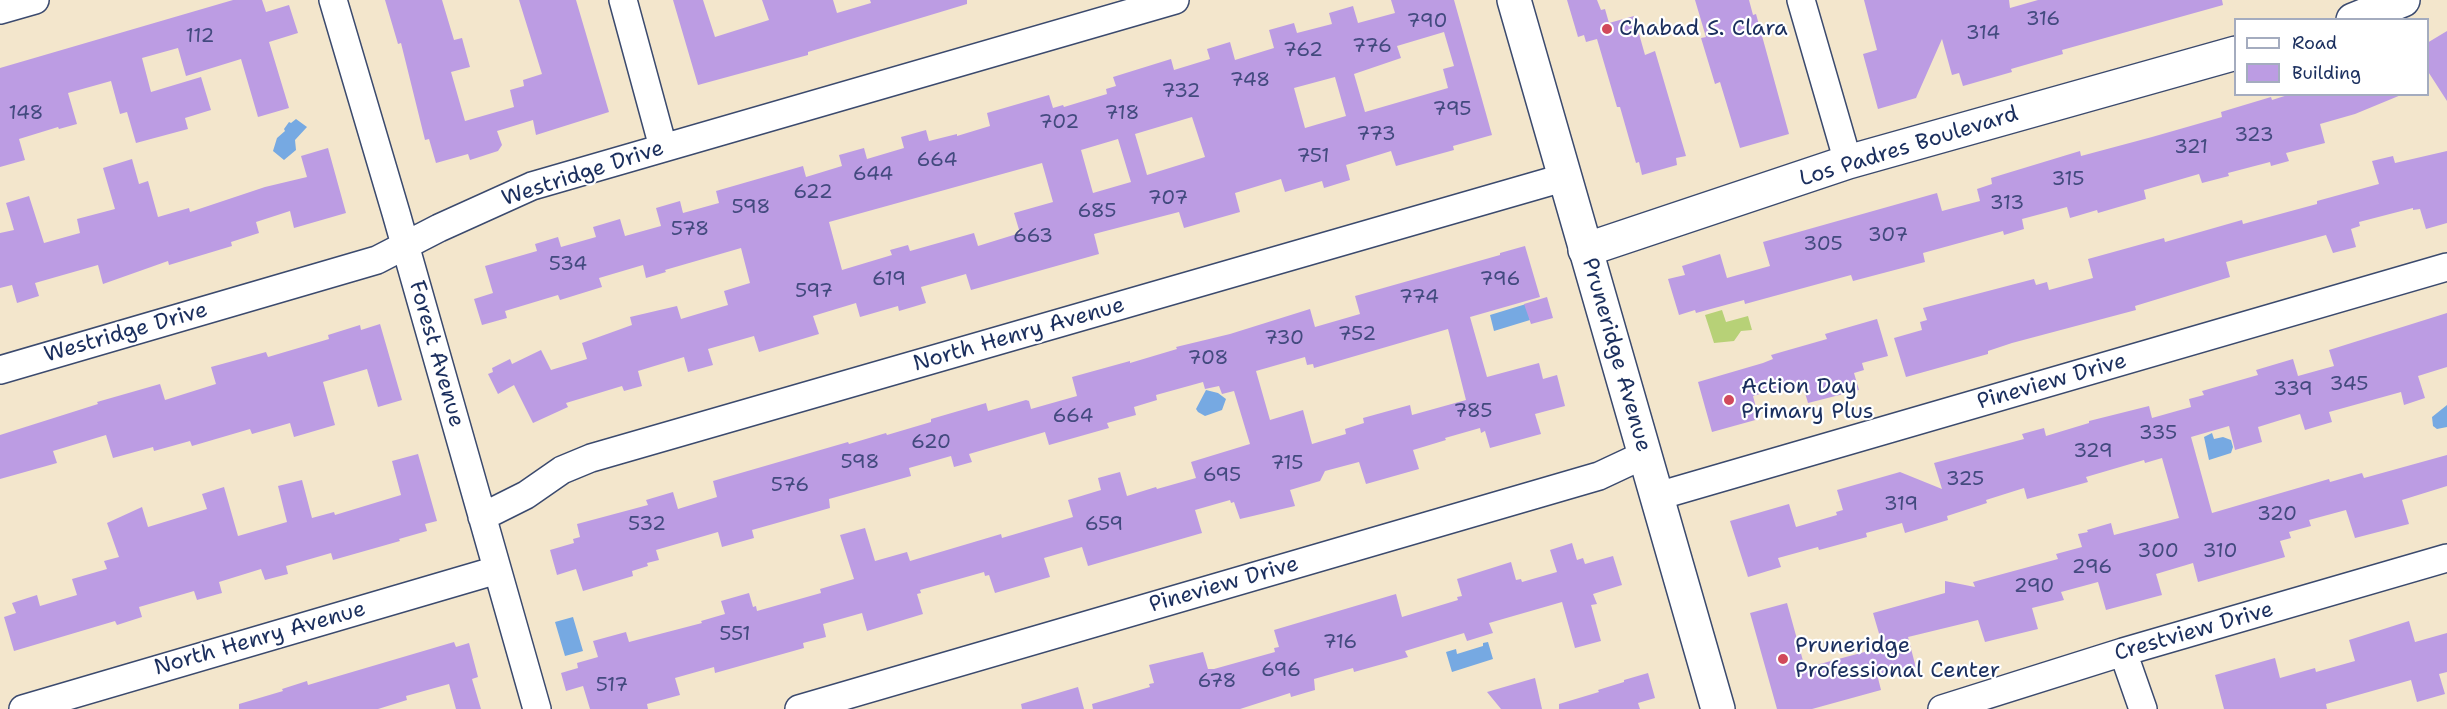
<!DOCTYPE html>
<html>
<head>
<meta charset="utf-8">
<style>
  body { margin:0 }
  #map { position:relative; width:2447px; height:709px; overflow:hidden; background:#f3e6cc; font-family:"Shantell Sans",sans-serif }
  canvas { display:block }
  .legend { position:absolute; left:2234px; top:18px; width:195px; height:78px; box-sizing:border-box; background:#fff; border:2px solid #a4acbf; margin:0; padding:8px 10px; list-style:none; font-size:18px; color:#1b2f5e }
  .legend li { display:flex; align-items:center; gap:12px; height:30px }
  .legend b { width:30px; border:2px solid #a4acbf }
</style>
</head>
<body>
<div id="map">
<canvas width="2447" height="709"></canvas>
<ul class="legend">
<li><b style="height:8px;background:#fff"></b>Road</li>
<li><b style="height:16px;background:#bc9ce3"></b>Building</li>
</ul>
</div>
<script>
const c = document.querySelector('canvas').getContext('2d');
c.lineJoin = 'round';
function paint(path, color) { c.fillStyle = color; c.fill(path, 'evenodd'); }
const shape = rows => new Path2D(rows.map(r => 'M' + r).join(''));
function trace(path, color, width, dash) { c.strokeStyle = color; c.lineWidth = width; c.lineCap = dash ? 'butt' : 'round'; c.setLineDash(dash || []); c.stroke(path); }
function write(font, color, halo, rows, align = 'center') {
  c.font = font + ' "Shantell Sans",sans-serif'; c.lineWidth = 4.5; c.setLineDash([]); c.textBaseline = 'middle'; c.strokeStyle = halo; c.fillStyle = color; for (const [text, x, y, turn = 0] of rows) {
    c.save(); c.translate(x, y); c.rotate((+turn || 0) * Math.PI / 180); c.textAlign = isNaN(turn) ? turn : align; if (halo) c.strokeText(text, 0, 0); c.fillText(text, 0, 0); c.restore();
  }
}
paint(shape([
  [1722,310,1726,322,1748,316,1752,330,1741,331,1734,341,1714,343,1705,315]
]), '#b7d177');
paint(shape([
  [296,119,307,127,295,140,296,150,284,160,273,151,277,138,285,131,284,129,289,122,291,123],
  [1526,304,1530,320,1494,331,1490,315],
  [1206,390,1218,393,1226,399,1222,410,1205,416,1198,412,1196,409],
  [2447,405,2447,427,2437,429,2433,426,2432,417],
  [2212,433,2214,439,2223,437,2231,440,2233,447,2231,453,2209,460,2204,437],
  [573,617,583,651,565,656,555,622],
  [1488,642,1493,659,1452,672,1446,652,1456,649,1457,654,1483,646,1483,643]
]), '#76a9e2');
paint(shape([
  [233,0,262,0,266,12,289,5,298,33,269,42,289,108,258,117,241,59,186,76,178,48,142,58,151,92,201,77,211,110,185,118,188,129,136,143,127,112,120,114,111,81,68,93,77,124,59,129,58,127,19,139,25,160,0,167,0,68],
  [385,0,442,0,454,40,462,38,470,67,451,72,465,121,514,107,510,90,524,86,523,80,542,74,519,0,576,0,609,112,536,135,533,120,497,131,502,145,498,151,470,160,468,154,436,163,429,139,425,140,401,43,398,44],
  [673,0,703,0,715,37,769,20,762,0,833,0,837,13,871,3,870,0,967,0,967,4,808,52,808,55,698,85],
  [1391,0,1454,0,1492,135,1453,146,1454,150,1396,166,1391,151,1346,165,1350,180,1324,188,1322,181,1285,192,1281,179,1235,193,1240,212,1184,228,1179,212,1094,234,1099,254,971,290,966,274,921,287,926,303,899,311,898,306,860,317,856,303,813,316,819,334,759,352,754,336,708,349,713,365,688,372,684,357,638,371,642,386,624,391,622,386,566,403,568,407,533,423,514,385,498,394,488,374,493,372,492,368,510,359,512,364,541,350,551,370,587,359,582,343,632,325,630,317,677,306,681,319,691,316,728,305,724,291,750,283,741,248,665,270,666,272,646,278,643,265,599,278,602,287,560,300,558,295,505,311,507,318,482,325,474,299,493,293,485,266,537,251,535,244,558,237,561,247,596,237,593,227,620,219,625,236,661,226,656,208,680,201,683,213,719,203,716,191,803,166,806,177,842,166,839,155,864,148,867,159,904,148,901,137,926,130,929,141,957,134,957,136,990,126,987,113,1049,95,1053,108,1063,105,1064,107,1107,94,1106,89,1116,86,1113,77,1171,59,1174,70,1210,59,1207,49,1230,42,1235,60,1274,48,1269,30,1294,23,1297,33,1332,24,1329,13,1353,6,1358,23,1395,13],
  [1444,32,1454,66,1443,69,1448,88,1365,112,1354,74,1401,58,1397,46],
  [1335,77,1346,116,1305,128,1294,88],
  [1192,117,1205,157,1147,175,1135,134],
  [1118,139,1131,182,1093,193,1081,150],
  [1042,163,1053,202,1014,213,1020,233,978,246,974,233,910,251,908,245,890,250,892,255,842,270,829,222],
  [1567,0,1597,0,1601,10,1605,9,1609,23,1634,16,1645,55,1655,51,1686,156,1676,158,1677,165,1642,175,1639,162,1636,163,1620,107,1617,107,1597,39,1586,42,1584,35,1578,37],
  [1695,0,1749,0,1753,15,1756,14,1789,134,1740,148,1720,82,1715,84,1701,38,1706,37],
  [1864,0,2009,0,2010,8,2038,0,2222,0,2223,5,2062,50,2063,54,2011,69,2012,72,1963,86,1959,73,1952,75,1942,39,1916,98,1878,109,1863,54,1877,50],
  [2447,31,2447,101,2427,70,2427,43],
  [2291,94,2401,95,2355,114,2320,124,2325,143,2286,153,2289,161,2271,166,2270,162,2228,173,2229,176,2202,183,2199,174,2144,190,2146,199,2098,213,2097,210,2070,218,2067,207,2022,219,2024,229,2004,235,2003,231,1923,253,1925,262,1853,281,1851,275,1745,304,1744,300,1696,313,1695,310,1679,315,1668,279,1685,275,1682,266,1720,254,1727,278,1770,266,1763,242,1937,193,1942,211,1980,201,1977,189,1992,184,1991,178,2080,151,2081,156,2152,137,2222,117,2221,112,2271,97,2272,100],
  [328,148,346,213,294,228,290,211,256,222,259,233,231,242,232,246,169,265,168,261,103,284,98,265,35,283,39,296,17,303,12,285,0,288,0,233,14,230,6,203,29,196,44,243,80,233,77,219,115,209,103,168,132,159,139,184,148,181,158,217,189,208,190,212,265,187,307,177,301,156],
  [2447,151,2447,223,2426,229,2420,209,2413,210,2413,208,2359,222,2360,226,2351,229,2356,247,2333,253,2326,235,2226,262,2230,277,2135,306,2136,310,2012,343,1988,351,1988,354,1906,377,1894,338,1922,330,1920,322,1927,320,1923,308,2034,279,2036,285,2047,282,2049,290,2093,278,2088,259,2164,238,2165,242,2242,220,2243,224,2317,204,2317,201,2379,184,2372,161,2393,156,2395,163],
  [1525,246,1540,297,1470,317,1487,377,1539,363,1543,379,1557,375,1565,406,1535,414,1541,434,1490,448,1485,431,1481,433,1480,428,1445,438,1446,440,1413,450,1419,469,1366,484,1359,462,1325,471,1320,481,1290,490,1295,506,1240,519,1234,502,1231,503,1230,500,1195,510,1202,533,1088,566,1082,547,1044,558,1050,577,995,593,989,575,985,576,984,572,920,590,921,593,917,594,923,614,867,631,862,613,823,624,826,637,803,643,804,648,715,673,714,667,675,678,680,695,647,704,648,709,590,709,583,686,566,691,561,673,578,668,577,663,598,657,593,641,626,632,629,642,702,623,701,621,725,614,721,601,749,593,753,607,756,606,757,611,821,593,820,589,854,579,840,535,865,528,875,561,907,552,910,561,1001,534,1002,538,1073,517,1068,500,1101,490,1098,478,1120,472,1127,496,1156,487,1157,489,1196,478,1191,462,1250,444,1234,391,1222,394,1219,386,1205,389,1203,382,1156,395,1157,400,1134,407,1136,415,1107,423,1109,428,1049,445,1045,432,969,454,972,462,954,467,951,456,909,468,911,476,829,499,830,508,752,530,754,538,722,547,718,532,656,550,659,560,647,563,648,566,632,571,633,576,583,591,576,569,557,575,550,550,574,543,573,539,580,537,577,524,648,505,646,500,673,492,678,509,717,497,713,481,848,442,849,444,886,433,887,435,931,422,931,419,986,403,988,411,1026,400,1029,401,1031,409,1077,396,1072,377,1130,361,1130,363,1177,349,1176,347,1230,334,1310,309,1315,327,1360,314,1355,296,1500,255,1500,253],
  [1448,329,1466,400,1412,415,1410,405,1363,418,1364,423,1345,429,1346,434,1312,444,1303,410,1270,420,1256,371,1305,357,1307,365,1313,364,1314,368],
  [1547,297,1553,318,1531,324,1524,304],
  [2447,313,2447,367,2418,376,2425,398,2404,405,2401,392,2329,412,2332,422,2305,430,2300,414,2258,427,2262,442,2235,450,2229,426,2191,437,2212,513,2329,479,2330,482,2362,473,2364,478,2447,455,2447,486,2402,500,2409,524,2355,538,2346,510,2309,520,2311,526,2289,532,2291,538,2280,541,2285,557,2198,582,2193,563,2156,574,2162,595,2106,610,2098,582,2061,592,2064,600,2032,608,2038,629,1985,642,1978,620,1908,637,1916,668,1878,678,1881,690,1812,709,1777,709,1750,613,1787,603,1805,668,1883,647,1873,613,1945,593,1945,581,1975,587,1973,582,2058,559,2056,554,2082,547,2078,534,2088,532,2087,530,2111,523,2114,535,2179,518,2162,458,2145,463,2144,460,2086,477,2088,482,2027,499,2024,488,1986,500,1987,503,1947,516,1948,520,1905,533,1902,523,1866,533,1867,537,1819,550,1818,547,1778,558,1781,567,1748,577,1730,521,1789,504,1796,527,1837,515,1836,512,1843,510,1837,490,1900,472,1942,489,1934,463,2024,439,2022,434,2044,428,2046,436,2089,423,2089,421,2149,406,2152,418,2191,407,2189,399,2204,395,2202,391,2258,375,2256,370,2293,359,2298,376,2334,366,2329,350],
  [1877,319,1888,356,1862,363,1864,370,1854,373,1859,390,1808,403,1803,386,1795,389,1793,384,1753,396,1759,419,1712,432,1698,382,1763,363,1773,359,1771,355,1827,339,1825,334],
  [380,324,402,400,378,407,367,369,323,382,335,425,294,437,290,423,252,434,250,429,192,446,190,441,154,451,153,447,113,458,106,435,53,451,57,463,0,479,0,435,98,404,97,402,160,384,165,400,216,384,211,367,266,352,268,357,329,339,328,335,360,325,361,330],
  [418,454,437,521,425,524,427,531,399,539,400,541,333,560,331,553,286,566,288,574,265,580,261,569,219,582,222,593,197,600,194,591,139,607,142,617,117,625,115,621,14,651,4,617,16,613,12,603,37,595,40,606,77,595,72,579,107,569,104,561,119,557,107,523,142,507,148,527,207,509,202,494,224,487,238,536,287,522,278,486,302,480,312,518,334,512,335,515,401,495,392,461],
  [1572,543,1577,560,1583,558,1585,564,1613,556,1622,585,1593,594,1597,604,1591,605,1601,641,1575,648,1562,602,1489,623,1493,633,1467,641,1464,633,1405,651,1408,657,1354,672,1353,668,1314,679,1315,690,1291,697,1290,693,1240,709,1093,709,1092,704,1150,687,1149,684,1154,683,1149,665,1203,652,1208,669,1214,669,1275,652,1274,648,1279,647,1274,630,1396,594,1402,617,1458,600,1457,597,1462,596,1457,579,1511,562,1516,580,1521,579,1522,582,1557,572,1550,550],
  [2409,621,2415,642,2447,633,2447,672,2439,674,2445,694,2417,702,2411,680,2326,704,2327,709,2224,709,2215,675,2275,658,2280,678,2315,668,2316,672,2355,661,2349,640],
  [454,642,456,647,469,643,478,677,472,679,481,709,456,709,449,684,406,696,407,700,378,709,239,709,239,704,283,691,282,689,307,681,308,685],
  [1648,673,1655,698,1638,703,1640,709,1559,709,1559,704,1599,692,1598,690,1624,682,1624,680],
  [1535,678,1542,709,1501,709,1487,692],
  [1078,687,1084,709,1022,709,1021,704]
]), '#bc9ce3');
const minor = shape([
  [333,0,396,213,537,709],
  [623,0,663,147],
  [1801,0,1848,162],
  [0,10,35,0],
  [0,370,377,260,439,228,532,186,1175,0],
  [1658,496,2447,267],
  [482,517,526,495,562,470,591,458,1566,177],
  [2123,652,2143,709],
  [23,709,497,570],
  [799,709,1599,476,1646,454],
  [1942,709,2123,652,2447,558]
]);
const tertiary = shape([
  [2353,20,2403,0],
  [1585,250,1848,162,2236,53]
]);
const secondary = shape([
  [1514,0,1718,709]
]);
trace(minor, '#3b4a6e', 30);
trace(tertiary, '#3b4a6e', 36);
trace(secondary, '#3b4a6e', 36);
trace(minor, '#fff', 27);
trace(tertiary, '#fff', 33);
trace(secondary, '#fff', 33);
for (const [x, y, r, color] of [
  [1607,29,6,"#d1495b"],
  [1729,400,6,"#d1495b"],
  [1783,659,6,"#d1495b"]
]) { const dot = new Path2D(); dot.arc(x, y, r, 0, 2 * Math.PI); c.fillStyle = color; c.fill(dot); trace(dot, '#fff', 2); }
write('20px', '#434a7f', null, [
  ["316",2043,20],
  ["790",1427,22],
  ["314",1983,34],
  ["112",200,37],
  ["776",1372,47],
  ["762",1303,51],
  ["748",1250,81],
  ["732",1181,92],
  ["795",1452,110],
  ["148",26,114],
  ["718",1122,114],
  ["702",1059,123],
  ["773",1376,135],
  ["323",2254,136],
  ["321",2191,148],
  ["751",1313,157],
  ["664",937,161],
  ["644",873,175],
  ["315",2068,180],
  ["622",813,193],
  ["707",1168,199],
  ["313",2007,204],
  ["598",751,208],
  ["685",1097,212],
  ["578",690,230],
  ["307",1888,236],
  ["663",1033,237],
  ["305",1823,245],
  ["534",568,265],
  ["619",889,280],
  ["796",1500,280],
  ["597",814,292],
  ["774",1419,298],
  ["752",1357,335],
  ["730",1284,339],
  ["708",1208,359],
  ["345",2349,385],
  ["339",2293,390],
  ["785",1473,412],
  ["664",1073,417],
  ["335",2158,434],
  ["620",931,443],
  ["329",2093,452],
  ["598",860,463],
  ["715",1287,464],
  ["695",1222,476],
  ["325",1965,480],
  ["576",790,486],
  ["319",1901,505],
  ["320",2277,515],
  ["532",647,525],
  ["659",1104,525],
  ["300",2158,552],
  ["310",2220,552],
  ["296",2092,568],
  ["290",2034,587],
  ["551",735,635],
  ["716",1340,643],
  ["696",1281,671],
  ["678",1217,682],
  ["517",612,686]
]);
write('22px', '#1b2f5e', '#fff', [
  ["Chabad S. Clara",1619,29],
  ["Action Day",1741,387],
  ["Primary Plus",1741,412],
  ["Pruneridge",1795,646],
  ["Professional Center",1795,671]
], 'left');
write('22px', '#1b2f5e', '#fff', [
  ["Los Padres Boulevard",1909,147,-17],
  ["Westridge Drive",583,174,-18],
  ["Westridge Drive",126,333,-16],
  ["North Henry Avenue",1019,335,-16],
  ["Forest Avenue",436,354,74],
  ["Pruneridge Avenue",1616,355,74],
  ["Pineview Drive",2052,382,-16],
  ["Pineview Drive",1224,585,-16],
  ["Crestview Drive",2194,632,-16],
  ["North Henry Avenue",260,639,-16]
]);
</script>
</body>
</html>
